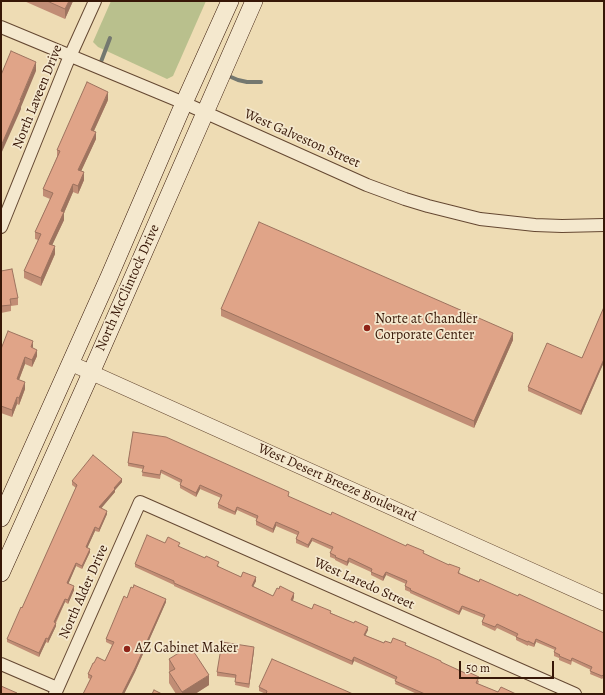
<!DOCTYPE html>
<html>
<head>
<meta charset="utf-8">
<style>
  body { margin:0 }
  #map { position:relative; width:605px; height:695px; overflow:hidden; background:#eedcb4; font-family:Alegreya,serif }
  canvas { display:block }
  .frame { position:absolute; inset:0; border:2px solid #371707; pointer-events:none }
  .scale { position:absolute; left:459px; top:661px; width:95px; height:18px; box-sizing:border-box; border:2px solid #371707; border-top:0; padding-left:5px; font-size:12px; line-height:14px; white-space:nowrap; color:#371707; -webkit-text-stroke:3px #f4e8ce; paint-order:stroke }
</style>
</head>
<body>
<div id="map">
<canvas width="605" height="695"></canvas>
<div class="frame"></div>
<div class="scale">50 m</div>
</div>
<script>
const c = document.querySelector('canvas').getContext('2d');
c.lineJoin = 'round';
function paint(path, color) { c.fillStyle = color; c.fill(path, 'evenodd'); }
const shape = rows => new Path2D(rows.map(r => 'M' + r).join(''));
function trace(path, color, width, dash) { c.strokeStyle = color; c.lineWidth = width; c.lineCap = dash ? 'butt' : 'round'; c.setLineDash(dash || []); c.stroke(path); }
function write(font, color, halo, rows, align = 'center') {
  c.font = font + ' Alegreya,serif'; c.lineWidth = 3.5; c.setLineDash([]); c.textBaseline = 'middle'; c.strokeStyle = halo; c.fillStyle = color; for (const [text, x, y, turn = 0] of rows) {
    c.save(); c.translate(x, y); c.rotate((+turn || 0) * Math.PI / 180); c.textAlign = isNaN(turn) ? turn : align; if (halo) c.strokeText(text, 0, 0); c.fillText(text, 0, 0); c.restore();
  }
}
paint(shape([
  [111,1,206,1,173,76,167,79,98,47,93,42]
]), '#b9c08d');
trace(shape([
  [99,67,110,38],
  [231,77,238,80,247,82,261,82]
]), '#747870', 4);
const minor = shape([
  [1,27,184,103,367,185,405,199,428,206,480,219,535,225,562,226,604,225],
  [1,227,67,63,95,1],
  [1,664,57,688],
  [55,694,140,502,575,694]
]);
const tertiary = shape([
  [70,363,604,603]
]);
const secondary = shape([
  [1,518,109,277,184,103,230,1],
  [1,573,91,373,254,1]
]);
trace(minor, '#654832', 14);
trace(tertiary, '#654832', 16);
trace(secondary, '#371707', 18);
trace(minor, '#f4e8ce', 12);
trace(tertiary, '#f4e8ce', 15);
trace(secondary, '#f4e8ce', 17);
paint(shape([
  [24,1,73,1,65,19],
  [108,100,94,131,96,139,81,171,84,180,78,194,73,192,64,213,64,220,52,245,55,254,41,286,24,278,24,271,38,240,35,239,35,232,50,199,43,196,43,189,57,157,57,150],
  [1,271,18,298,18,305,11,306,11,311,1,313],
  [604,307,604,362,581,415,528,391,528,387,582,358],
  [221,309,513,340,474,428,221,316],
  [33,348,37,356,32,367,25,364,19,380,25,389,19,405,17,404,12,417,1,413,1,349],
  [133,432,289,496,289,497,331,515,424,554,460,572,459,573,604,633,604,679,603,678,602,679,590,674,591,670,572,661,571,665,559,660,559,658,554,656,554,652,555,650,536,642,534,647,528,645,528,646,516,640,516,637,497,628,495,631,482,625,482,622,484,618,462,609,459,615,410,593,410,592,405,590,405,586,406,584,386,575,383,581,371,575,371,572,349,562,347,566,335,560,335,559,330,557,330,553,332,550,312,541,308,548,296,543,296,539,297,535,276,526,273,533,256,525,256,521,257,519,237,510,235,515,218,508,218,504,221,498,200,489,196,497,180,488,180,485,181,483,161,473,160,479,142,476,143,469,128,466,128,463],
  [72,481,122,482,115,490,115,492,101,508,107,514,99,532,95,531,87,548,90,552,82,569,76,566,68,584,74,590,68,604,65,602,56,623,56,626,48,643,46,642,39,657,7,642,7,639,22,608,76,488,72,485],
  [165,543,180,546,180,547,219,566,219,567,241,577,256,581,253,586,273,596,294,597,293,601,312,609,331,613,368,630,365,635,384,643,391,643,406,645,479,681,478,684,498,692,516,694,417,694,395,684,396,680,354,661,352,665,174,586,174,585,135,567,135,564],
  [133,588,166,602,135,672,124,694,83,694,90,679,88,678,88,674,105,661,112,645,106,642,106,639,127,598],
  [254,650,249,688,235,685,236,678,217,676,217,672],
  [169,659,209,685,195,694,176,694,169,683,169,672,170,672,169,670],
  [259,687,353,694,266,694,259,691]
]), '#c18d75');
paint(shape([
  [69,1,73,1,65,19,65,9],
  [36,62,36,71,21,107,21,109,1,154,1,146],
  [108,92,108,100,91,137,91,130],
  [96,132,96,139,78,178,78,170],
  [84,172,84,180,78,194,78,186],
  [73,184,73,192,64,213,64,220,49,252,49,244,61,211],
  [55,246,55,254,41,286,41,278],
  [513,333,513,340,474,428,474,421],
  [33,341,33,348,31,347],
  [37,350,37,356,32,367,32,360],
  [25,357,25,364,17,385,17,379],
  [604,359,604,362,581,415,581,411],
  [25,382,25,389,19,405,19,398],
  [17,397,17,404,12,417,12,410],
  [122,479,122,482,115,490,115,492,99,511,99,507],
  [200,485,200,489,196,497,196,493],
  [237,507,237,510,235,515,235,512],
  [107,511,107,514,99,532,99,529],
  [276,522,276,526,273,533,273,529],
  [95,527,95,531,86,551,86,547],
  [312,538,312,541,308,548,308,545],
  [90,549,90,552,82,569,82,566],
  [349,558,349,562,347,566,347,562],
  [76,563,76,566,67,587,67,583],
  [386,572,386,575,383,581,383,577],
  [256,577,256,581,252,589,252,586],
  [74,586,74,590,68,604,68,600],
  [294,593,294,597,291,604,291,600],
  [65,599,65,602,54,625,54,622],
  [166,599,166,602,135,672,124,694,122,694],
  [462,606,462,609,459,615,459,612],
  [56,623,56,626,48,643,48,639],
  [368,627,368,630,364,638,364,635],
  [46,638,46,642,39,657,39,653],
  [536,639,536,642,534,647,534,644],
  [254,647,254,650,249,688,249,684],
  [354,657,354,661,352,665,352,661],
  [209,675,209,685,195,694,182,694,182,692]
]), '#9d735f');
const building = shape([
  [47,1,69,1,65,9,47,1],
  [11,51,36,62,20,100,21,100,1,146,1,84,2,83,1,83,1,75,11,51],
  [87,82,108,92,91,130,96,132,78,170,84,172,78,186,73,184,61,211,64,212,49,244,55,246,41,278,24,271,41,234,35,232,53,193,43,189,60,151,57,150,87,82],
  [259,222,513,333,474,421,221,309,259,222],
  [12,269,18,298,10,299,11,305,1,306,1,271,12,269],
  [604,307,604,359,581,411,528,387,547,343,582,358,604,307],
  [8,331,33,341,31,347,37,350,32,360,25,357,17,379,25,382,19,398,17,397,12,410,1,406,1,349,8,331],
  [133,432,166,437,289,492,288,496,331,515,332,512,406,546,407,544,424,551,423,553,449,565,449,564,460,568,458,573,479,582,480,579,518,596,519,594,604,633,604,676,603,675,602,676,590,671,592,667,572,658,571,661,559,656,560,655,554,652,556,648,536,639,534,644,528,641,528,642,516,637,518,634,497,624,495,627,482,622,485,615,462,606,459,612,410,590,411,589,405,586,407,581,386,572,383,577,371,572,372,569,349,558,347,562,335,557,336,556,330,553,333,547,312,538,308,545,296,539,299,532,276,522,273,529,256,521,258,516,237,507,235,512,218,504,222,495,200,485,196,493,180,485,182,480,161,470,160,475,142,472,144,466,128,463,133,432],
  [93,455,122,479,114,488,115,489,99,507,107,511,99,529,95,527,86,547,90,549,82,566,76,563,67,583,74,586,68,600,65,599,54,622,56,623,48,639,46,638,39,653,7,639,21,607,22,608,77,485,72,481,93,455],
  [147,535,165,543,168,537,180,543,178,546,205,558,206,556,219,562,217,566,241,577,243,572,256,577,252,586,273,596,277,588,279,589,280,586,294,593,291,600,312,609,314,604,331,611,330,613,354,623,355,621,368,627,364,635,384,643,385,641,391,643,393,638,406,643,405,645,441,661,441,662,465,673,466,671,479,677,476,683,498,692,501,687,516,694,425,694,395,681,397,677,354,657,352,661,174,583,174,581,135,564,147,535],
  [134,585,166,599,135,668,122,694,83,694,92,676,88,674,93,663,94,663,97,657,105,661,114,642,106,639,124,596,127,598,131,587,133,588,134,585],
  [222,642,254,647,249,684,235,682,236,675,217,672,222,642],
  [190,646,209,675,182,692,169,672,175,669,169,659,190,646],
  [272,659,344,690,353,694,266,694,267,691,259,687,272,659],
  [1,686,17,693,17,694,1,694,1,686],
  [154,690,162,694,152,694,154,690]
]);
paint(building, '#e0a488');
trace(building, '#9d735f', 1);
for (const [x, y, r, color] of [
  [367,328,4,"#8f2418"],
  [127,649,4,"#8f2418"]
]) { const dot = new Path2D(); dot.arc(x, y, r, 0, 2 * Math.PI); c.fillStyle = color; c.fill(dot); trace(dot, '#f4e8ce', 1.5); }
write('14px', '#371707', '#f4e8ce', [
  ["North Laveen Drive",38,97,-68],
  ["West Galveston Street",302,139,24],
  ["North McClintock Drive",128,288,-66],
  ["West Desert Breeze Boulevard",337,483,24],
  ["West Laredo Street",364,584,24],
  ["North Alder Drive",84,592,-66]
]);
write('14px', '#371707', '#f4e8ce', [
  ["Norte at Chandler",375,320],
  ["Corporate Center",375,336],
  ["AZ Cabinet Maker",135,649]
], 'left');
</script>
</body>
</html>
